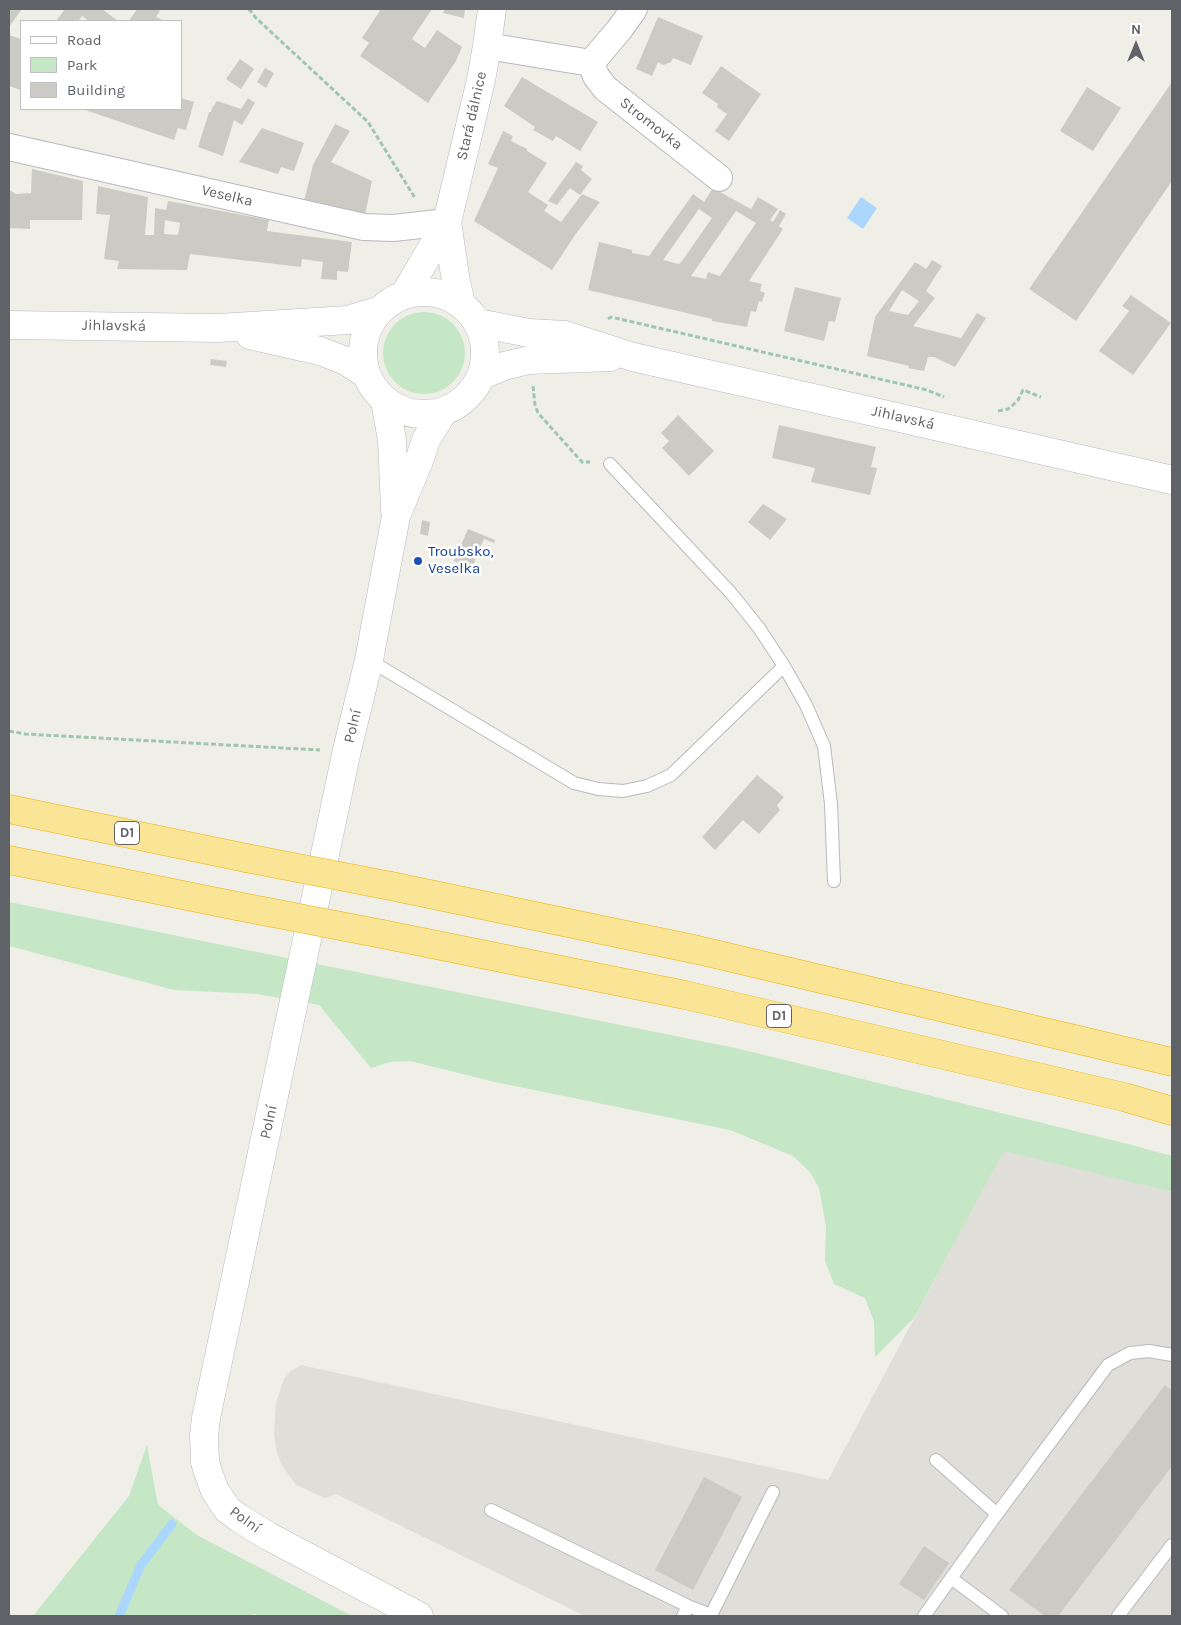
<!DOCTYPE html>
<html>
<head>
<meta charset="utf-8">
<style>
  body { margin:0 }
  #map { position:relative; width:1181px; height:1625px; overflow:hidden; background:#f0efe7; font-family:Karla,sans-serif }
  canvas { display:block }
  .frame { position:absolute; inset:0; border:10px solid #5f6267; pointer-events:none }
  .legend { position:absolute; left:20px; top:20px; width:162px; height:90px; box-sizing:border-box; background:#fff; border:1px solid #bfc0c2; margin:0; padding:6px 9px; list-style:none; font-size:15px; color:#5f6267 }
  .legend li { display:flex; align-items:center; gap:10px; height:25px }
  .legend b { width:25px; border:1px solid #bfc0c2 }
  .north { position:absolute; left:1111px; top:20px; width:50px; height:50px; -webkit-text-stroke:4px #fff; paint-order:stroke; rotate:0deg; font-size:14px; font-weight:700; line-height:20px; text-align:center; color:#5f6267 }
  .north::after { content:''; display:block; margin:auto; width:18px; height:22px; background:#5f6267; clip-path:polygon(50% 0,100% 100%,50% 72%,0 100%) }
</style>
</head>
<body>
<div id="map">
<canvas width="1181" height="1625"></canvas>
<div class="frame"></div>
<ul class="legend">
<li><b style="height:6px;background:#fff"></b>Road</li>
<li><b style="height:14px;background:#c5e7c6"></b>Park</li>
<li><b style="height:14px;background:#cccac4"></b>Building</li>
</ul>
<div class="north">N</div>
</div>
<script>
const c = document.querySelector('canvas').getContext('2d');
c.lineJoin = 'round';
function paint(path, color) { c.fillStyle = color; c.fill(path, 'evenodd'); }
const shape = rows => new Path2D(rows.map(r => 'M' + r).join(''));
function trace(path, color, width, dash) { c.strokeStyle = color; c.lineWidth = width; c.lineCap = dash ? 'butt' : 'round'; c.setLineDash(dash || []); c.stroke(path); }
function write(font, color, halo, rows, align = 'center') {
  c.font = font + ' Karla,sans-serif'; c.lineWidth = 5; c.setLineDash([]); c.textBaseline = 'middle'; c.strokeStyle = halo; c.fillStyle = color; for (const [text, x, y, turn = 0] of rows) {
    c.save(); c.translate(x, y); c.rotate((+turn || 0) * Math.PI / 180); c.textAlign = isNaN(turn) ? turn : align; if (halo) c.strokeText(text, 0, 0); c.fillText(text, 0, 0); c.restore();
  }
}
paint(shape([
  [1004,1150,1172,1192,1172,1616,585,1616,336,1494,325,1498,296,1485,281,1464,276,1449,274,1433,276,1403,284,1379,291,1371,301,1365,828,1480]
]), '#dfded9');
paint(shape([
  '383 353a41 41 0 1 1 82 0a41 41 0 1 1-82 0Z',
  [9,902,740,1049,1128,1144,1172,1156,1172,1192,1004,1151,914,1318,875,1357,874,1322,865,1298,834,1284,825,1261,826,1227,819,1188,810,1172,793,1156,730,1130,495,1082,410,1061,390,1062,371,1068,319,1005,257,994,174,990,9,946],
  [147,1445,158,1505,197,1535,352,1616,259,1616,254,1614,245,1616,33,1616,129,1496]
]), '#c5e7c6');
paint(shape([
  [861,197,877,208,863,229,847,218]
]), '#abd6fd');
trace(shape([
  [119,1616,141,1565,172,1524]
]), '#abd6fd', 9);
paint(shape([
  [9,9,22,9,9,27],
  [65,9,102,9,118,21,89,21,82,16,78,21,56,21],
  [137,9,157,9,160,11,156,17,165,21,129,21],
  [381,9,432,9,412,39,425,48,437,30,462,47,456,61,428,103,360,56,369,43,362,38],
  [445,9,465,9,464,18,443,13],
  [658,17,703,36,691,65,673,58,671,62,663,65,658,62,652,76,636,69],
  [9,35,21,39,21,90,9,86],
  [240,59,254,69,241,89,226,79],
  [721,66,761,94,729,141,715,131,727,114,717,107,718,104,702,93],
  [265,68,274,73,266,88,257,82],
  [522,77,598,122,580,151,556,136,553,141,533,130,535,127,504,106],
  [1172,82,1172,181,1076,321,1029,289],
  [1087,87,1121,108,1093,151,1060,131],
  [181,98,194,102,186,130,178,128,174,140,82,109,181,109],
  [248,98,255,103,242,125,234,120,223,156,198,147,209,112,211,112,212,108,217,101,241,109],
  [335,124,350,131,331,162,372,181,365,215,304,201,313,165],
  [262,128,304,143,294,171,281,167,278,174,239,162],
  [503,131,513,136,511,141,527,149,527,151,547,163,528,192,548,205,544,211,561,222,582,194,600,202,575,235,552,270,474,221,498,168,488,164],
  [576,162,583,166,581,170,592,179,580,195,570,188,557,205,548,201],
  [32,169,83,181,82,220,30,220,30,229,9,228,9,190,16,194,31,193],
  [98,186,148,197,145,235,154,235,155,208,166,210,168,201,269,220,267,231,352,242,348,272,337,271,337,280,321,279,323,262,302,259,301,267,190,254,187,270,117,269,119,261,104,259,110,215,96,214],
  [165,220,180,223,178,235,164,234],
  [713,188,751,209,758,197,778,209,770,220,773,222,780,210,786,214,779,226,783,229,749,281,762,284,760,291,765,293,762,302,759,301,756,312,751,311,747,327,712,321,712,319,588,290,599,242,632,250,632,253,649,256,693,194,704,202],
  [699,209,712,218,682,261,679,264,663,260],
  [736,211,756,223,720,276,708,272,706,279,691,276],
  [932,260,942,266,926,291,935,298,913,326,961,338,977,313,986,318,955,367,934,357,928,357,924,371,908,368,909,366,867,356,875,317,915,262,926,269],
  [902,290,919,301,908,315,889,311],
  [795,287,841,298,835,322,829,321,824,341,784,331],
  [1131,295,1171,323,1133,375,1099,351,1129,311,1122,306],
  [211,359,227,361,226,367,210,365],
  [678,415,714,451,689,476,662,448,669,441,661,433],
  [779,425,876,447,871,467,877,468,870,495,811,482,815,468,772,458],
  [763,504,787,519,770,540,748,522],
  [422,520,430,522,428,536,420,534],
  [468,529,495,540,494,543,484,539,472,568,454,561],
  [757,775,784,797,777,805,780,810,759,834,743,820,715,850,702,837],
  [1165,1385,1172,1391,1172,1466,1058,1616,1045,1616,1009,1590],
  [704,1477,742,1497,693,1590,655,1570],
  [924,1546,949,1563,924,1600,899,1584]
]), '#cccac4');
const service = shape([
  [610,464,731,593,759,628,784,666,806,705,824,746,831,804,834,881],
  [369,660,574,783,598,789,623,791,647,786,671,775,784,666],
  [936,1460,997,1514],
  [491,1510,688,1606,683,1616],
  [951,1578,1002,1616],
  [688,1606,711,1615,773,1492],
  [924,1616,997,1514,1108,1365,1130,1353,1149,1351,1172,1355],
  [1118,1616,1172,1545]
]);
const minor = shape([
  [487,46,591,63],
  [591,63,596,76,605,88,719,178],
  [591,63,619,30,634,9],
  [9,147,364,227,393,228,447,222]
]);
const tertiary = shape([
  [385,401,392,440,395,510],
  [419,1616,268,1536,239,1518,228,1510,215,1491,208,1472,205,1462,204,1435,206,1418,347,750,369,660,396,516,419,461,426,440,443,412]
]);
const secondary = shape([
  [447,222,456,282,461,303],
  '363 353a61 61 0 1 1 122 0a61 61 0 1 1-122 0Z',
  [405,294,447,222,481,80,487,46,492,9],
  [478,323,529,333,565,335,633,357,1172,480],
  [9,325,218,328,348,320,378,311],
  [250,335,320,351,346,361,366,374],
  [482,375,504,366,529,360,611,357]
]);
const motorway = shape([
  [9,809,246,858],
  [9,860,237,906],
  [391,886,698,950,1172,1062],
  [382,934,685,995,1124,1097,1172,1111]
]);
trace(service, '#b7b9bd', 14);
trace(minor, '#b7b9bd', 28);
trace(tertiary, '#b7b9bd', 29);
trace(secondary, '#b6b9be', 29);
trace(motorway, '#f1b006', 29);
trace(shape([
  [249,9,256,18,368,122,415,198],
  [608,319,611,317,927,390,944,397],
  [533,386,535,405,538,413,582,462,590,462],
  [998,411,1008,409,1013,405,1018,400,1023,390,1041,397],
  [9,731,25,734,320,750]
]), '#9ec7ac', 3, [5, 2.5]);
trace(service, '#fff', 12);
trace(minor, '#fff', 26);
trace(tertiary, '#fff', 28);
trace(secondary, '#fff', 28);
trace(motorway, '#fae495', 28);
const motorwayBridge = shape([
  [246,858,391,886],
  [237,906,382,934]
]);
trace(motorwayBridge, '#f1b006', 29, []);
trace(motorwayBridge, '#fae495', 28);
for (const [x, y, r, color] of [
  [418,561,5,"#1a4fb4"]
]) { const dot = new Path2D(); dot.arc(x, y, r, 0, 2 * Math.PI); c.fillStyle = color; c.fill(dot); trace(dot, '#fff', 2); }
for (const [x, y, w] of [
  [127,833,25],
  [779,1016,25]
]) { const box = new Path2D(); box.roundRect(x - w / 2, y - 11.5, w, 23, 4); c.fillStyle = '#fff'; c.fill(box); trace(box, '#5f6267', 1); }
write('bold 14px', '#5f6267', null, [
  ["D1",127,833],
  ["D1",779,1016]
]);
write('15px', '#5f6267', '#fff', [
  ["Stará dálnice",472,116,-77],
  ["Stromovka",651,124,38],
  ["Veselka",227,196,13],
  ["Jihlavská",114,326,1],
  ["Jihlavská",903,418,13],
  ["Polní",353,726,-77],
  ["Polní",269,1122,-78],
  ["Polní",245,1520,36]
]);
write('15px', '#164399', '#fff', [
  ["Troubsko,",428,552],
  ["Veselka",428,569]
], 'left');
</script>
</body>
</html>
